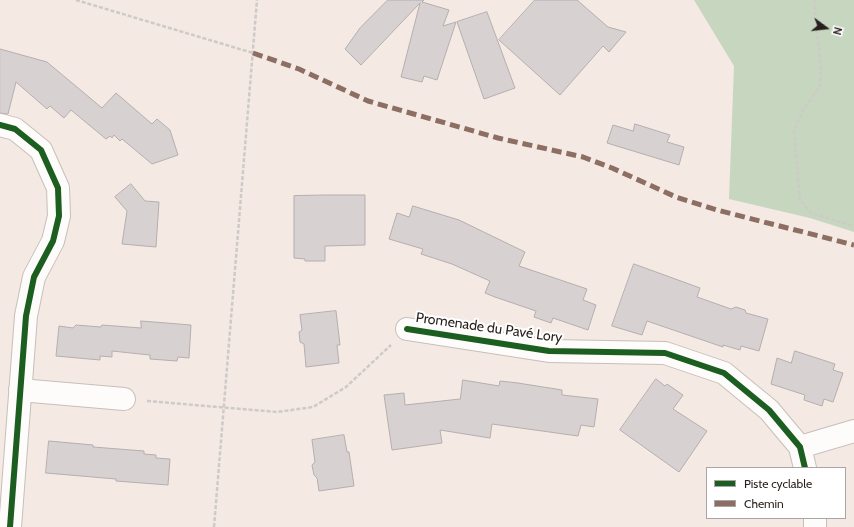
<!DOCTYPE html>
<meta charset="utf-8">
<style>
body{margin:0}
#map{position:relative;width:854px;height:527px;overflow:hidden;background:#f4e9e3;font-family:Cabin,sans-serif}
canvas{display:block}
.legend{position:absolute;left:706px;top:467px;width:140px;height:52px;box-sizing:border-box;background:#fff;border:1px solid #a9a5a4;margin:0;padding:5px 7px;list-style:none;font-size:12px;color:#271f1b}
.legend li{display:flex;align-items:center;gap:8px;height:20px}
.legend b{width:20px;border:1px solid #a9a5a4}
.north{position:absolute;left:806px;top:8px;width:40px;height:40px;-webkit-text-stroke:3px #fff;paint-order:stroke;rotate:105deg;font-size:11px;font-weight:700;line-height:16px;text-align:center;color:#271f1b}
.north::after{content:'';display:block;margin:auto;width:14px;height:18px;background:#271f1b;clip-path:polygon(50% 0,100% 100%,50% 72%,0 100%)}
</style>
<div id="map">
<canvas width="854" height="527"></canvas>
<ul class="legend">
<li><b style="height:5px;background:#1b5e20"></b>Piste cyclable</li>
<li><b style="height:5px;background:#8d6e63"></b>Chemin</li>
</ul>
<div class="north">N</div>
</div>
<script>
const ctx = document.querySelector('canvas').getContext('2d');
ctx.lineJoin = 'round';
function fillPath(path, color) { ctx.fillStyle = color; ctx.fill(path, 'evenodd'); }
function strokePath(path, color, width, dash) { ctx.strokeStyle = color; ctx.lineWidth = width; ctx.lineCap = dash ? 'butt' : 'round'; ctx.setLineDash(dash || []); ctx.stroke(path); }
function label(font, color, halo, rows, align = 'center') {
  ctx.font = font + ' Cabin,sans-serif'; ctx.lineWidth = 4; ctx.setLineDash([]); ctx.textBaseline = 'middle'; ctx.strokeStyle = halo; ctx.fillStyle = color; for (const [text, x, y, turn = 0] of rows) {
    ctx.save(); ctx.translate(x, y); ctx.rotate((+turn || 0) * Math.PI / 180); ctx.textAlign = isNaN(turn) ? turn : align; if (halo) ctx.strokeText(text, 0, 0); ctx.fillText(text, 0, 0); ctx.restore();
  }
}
fillPath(new Path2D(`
 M694 0H854V232L810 218 729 199 734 66Z`), '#c7d6bf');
const building = new Path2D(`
 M388 0H424L422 2 449 10 443 26 456 22 437 80 424 76 422 82 401 77 420 3 361 65 345 49 360 28Z
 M535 0H577L608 27 626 32 609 52 603 46 560 95 499 40Z
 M487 12 515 88 484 99 457 22Z
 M0 49 47 62 102 108 116 93 152 124 157 119 170 130 178 155 152 164 122 139 120 141 114 135 112 138 110 136 106 139 71 110 64 118 50 106 47 109 16 82 8 114 0 113Z
 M635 124 670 135 667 142 684 147 679 165 607 143 613 125 633 131Z
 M131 184 145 201 159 202 156 247 122 244 127 211 115 197Z
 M325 195H365V245L325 246V261H305V259L294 258V196Z
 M413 206 459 220 525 252 519 266 587 289 583 300 596 305 588 330 553 318 551 323 534 317 536 311 495 297 485 293 490 281 452 264 421 254 423 249 389 239 397 213 409 217Z
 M634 264 700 288 697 297 731 309 736 307 745 310 746 313 768 319 759 351 741 346 740 350 723 345V347L647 321 642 335 612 326Z
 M336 311 340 345H337L339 363 306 367 304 344 300 342 299 332 302 330 300 315Z
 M141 321 191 325 189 358 178 357 177 361 150 359V355L112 351V357L100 356V360L56 356 59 326 73 328 76 325 101 327 102 325 141 328Z
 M795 351 835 364 833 370 843 373 833 402 824 399 822 406 804 400 805 395 771 384 777 358 791 363Z
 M656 379 665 386 667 384 683 395 673 409 707 431 679 472 620 430Z
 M463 380 499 386 500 381 518 383 562 390V395L598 399 594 427 581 425 578 436 492 424 490 438 440 430 442 443 392 450 384 395 404 393 405 405 460 399Z
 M344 435 347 452H349L354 486 319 491 317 478 314 475 312 465 315 462 312 440Z
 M49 441 93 445V447L144 451V454L156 455V458L170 459 168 485 116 481V479L46 473Z`);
fillPath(building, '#d7d1d2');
strokePath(building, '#b5aeaf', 1);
const minor = new Path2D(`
 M0 125 15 129 41 150 58 188 59 216 53 241 34 277 26 316 10 527
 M407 329 549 351 665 353 724 373 769 410 800 447 805 468
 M20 390 124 399
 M800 447 854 431
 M815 527V518`);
strokePath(minor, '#c7bfba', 24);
strokePath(new Path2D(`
 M76 0 253 53
 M814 0 821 68 820 86 803 110 794 131 800 200 811 213 854 226
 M147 401 277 412 313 407 346 387 391 345
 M214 527 257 0`), '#cecac7', 2.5, [4, 2]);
strokePath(minor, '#fdfcfb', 22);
strokePath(new Path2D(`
 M253 53 299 69 368 101 498 138 583 157 612 168 676 197 717 210 854 245`), '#8d6e63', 5, [10, 5]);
strokePath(new Path2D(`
 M0 125 15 129 41 150 58 188 59 216 53 241 34 277 26 316 10 527
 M407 329 549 351 665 353 724 373 769 410 800 447 805 468`), '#1b5e20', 6);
label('14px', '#271f1b', '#fff', [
 ["Promenade du Pavé Lory",489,328,8]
]);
</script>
